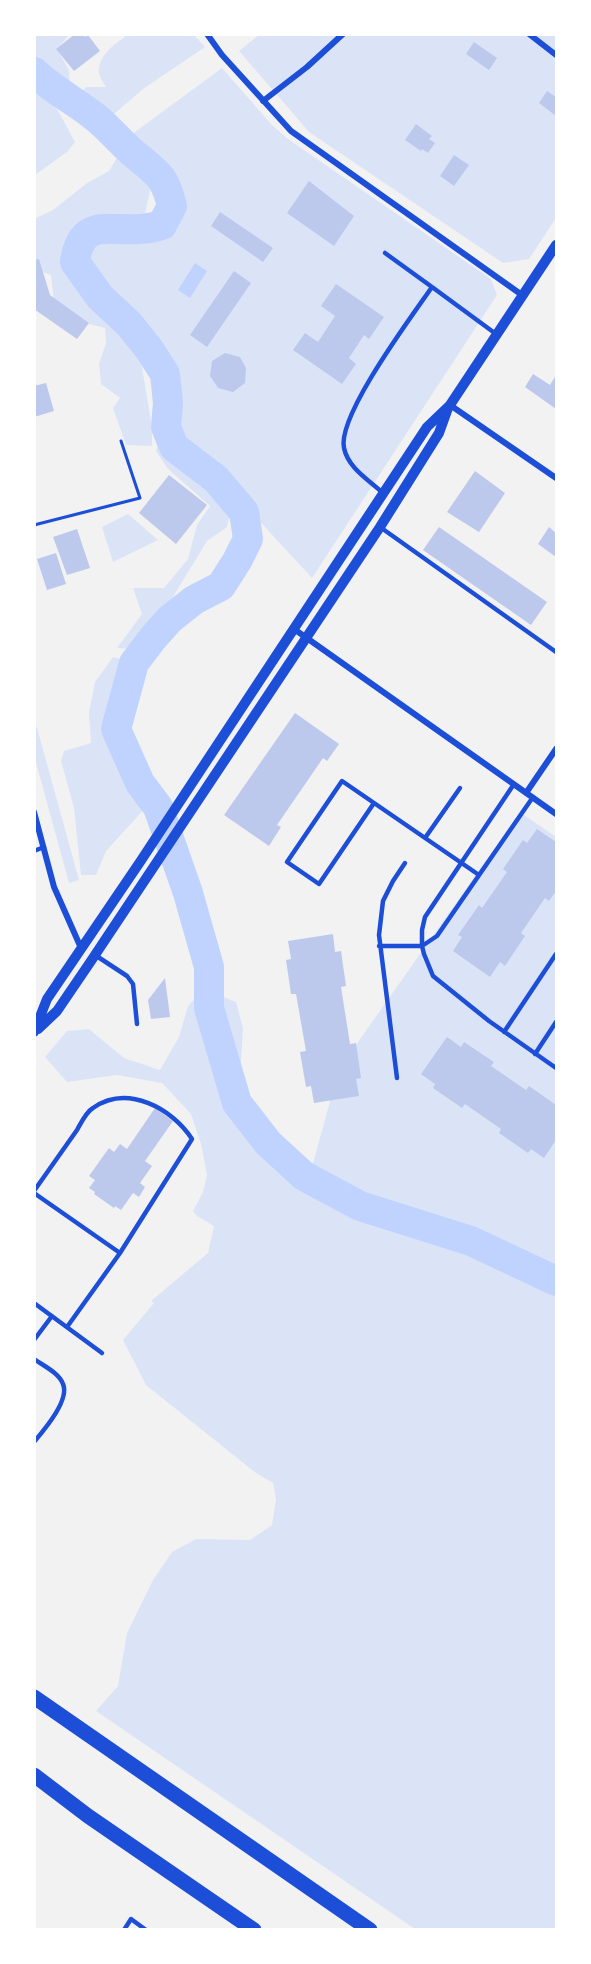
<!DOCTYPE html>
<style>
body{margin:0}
#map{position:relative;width:591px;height:1964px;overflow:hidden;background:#f2f2f2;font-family:Arial,sans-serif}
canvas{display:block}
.frame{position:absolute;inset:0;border:36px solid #fff;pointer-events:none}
</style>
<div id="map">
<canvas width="591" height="1964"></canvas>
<div class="frame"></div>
</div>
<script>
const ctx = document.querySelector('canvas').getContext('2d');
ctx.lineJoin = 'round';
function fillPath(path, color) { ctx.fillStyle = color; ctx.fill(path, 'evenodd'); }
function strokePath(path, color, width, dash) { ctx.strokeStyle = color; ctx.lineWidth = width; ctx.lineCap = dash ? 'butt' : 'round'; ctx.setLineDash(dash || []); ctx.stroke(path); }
fillPath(new Path2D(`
 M38 35H69L57 49 69 70 70 90C61 88 56 83 53 74 33 67 35 55 35 37Z
 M125 35H194L205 47 143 89 114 114 77 98 86 87H106C103 83 100 78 99 73 97 58 113 44 124 38Z
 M259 35H556V218L529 259 503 263 309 132 239 51Z
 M222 68 272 125 288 139 491 279 497 295 312 578 216 474 178 446 173 418 171 369 132 317 102 292 79 260 83 247 91 236 100 234H138L164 230C168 223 176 212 176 204 177 176 144 155 124 140Z
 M35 84C53 97 64 122 75 142L67 152 35 175Z
 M121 151 138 164 152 182 145 214 135 223 114 220 93 222 69 250 77 273 91 295 116 312 126 322 134 351 141 361 152 427V446L126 445 113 408 120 398 101 384 99 364 106 343 105 328 81 322 54 301 51 275 35 269 34 219 53 210 87 183 109 171Z
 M159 442 196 470 231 510 227 527 207 541 173 597 135 649 117 648 142 614 133 588H164L188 559 197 525 210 506 167 468 156 451Z
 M128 514 158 540 113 562 102 527Z
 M113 657 123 660 126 669 115 712 114 741 148 805 106 851 96 875H81L74 808 61 761 64 751 91 743 89 713 95 682Z
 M34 717 79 880 69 883 35 759Z
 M520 812 556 837V1929H415L96 1711 118 1686 127 1633 153 1580 172 1552 196 1539 250 1540 272 1525 276 1499 273 1483 256 1473 146 1385 123 1340 154 1303 151 1301 208 1253 214 1226 197 1216 193 1211 203 1192 207 1175 201 1144 191 1114 162 1083 117 1075 67 1082 45 1057 67 1031 89 1029 124 1058 160 1070 179 1037 188 1006 204 989 236 1002 243 1028 239 1096 251 1125 284 1156 313 1163 339 1069Z`), '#dbe4f7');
fillPath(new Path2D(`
 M195 263 207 271 190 298 178 290Z`), '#bfd3fe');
strokePath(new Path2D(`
 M34 72C53 90 75 101 95 117 108 127 119 141 132 152 156 173 164 173 172 206L162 225C154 227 147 229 139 229 107 231 81 218 75 262L100 297 129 324 149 349 165 374 168 403 166 427 174 447 216 479 244 512 248 539 237 561 221 586 194 600 170 619 153 638 134 663 116 729 140 783 158 807 188 893 209 967V1008L237 1103 268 1143 304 1176 360 1206 471 1241 556 1281`), '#bfd3fe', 30);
fillPath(new Path2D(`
 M75 34H83L85 37 88 35 100 51 74 71 56 49Z
 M474 42 497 58 489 70 466 54Z
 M547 91 556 97V116L539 103Z
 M416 124 432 136 429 139 435 143 428 153 422 149 421 151 405 140Z
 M454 155 469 165 454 186 440 176Z
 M309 181 354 216 334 246 287 213Z
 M220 212 273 248 263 262 211 226Z
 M39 259 50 295 89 323 77 339 34 309V260Z
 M234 271 251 283 207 347 190 335Z
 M336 284 384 317 369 339 364 335 349 358 356 364 342 384 293 350 305 333 318 342 335 316 321 306Z
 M225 353 240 357 246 368 245 383 233 392 218 388 210 376 212 361Z
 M533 374 550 385 556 375V409L525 387Z
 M46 383 54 411 34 417V386Z
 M475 471 505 493 479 532 447 512Z
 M169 475 207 505 176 544 139 513Z
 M439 527 547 602 531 625 423 550Z
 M549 527 556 533V557L538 544Z
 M77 529 90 568 67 575 53 537Z
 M56 553 66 584 47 590 37 559Z
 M295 713 339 744 327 761 323 758 277 825 281 827 269 846 224 815Z
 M537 829 556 842V891L549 901 545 898 521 933 525 936 505 966 500 962 490 977 453 951 462 937 458 935 479 905 482 908 507 872 503 869 523 840 527 843Z
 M333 934 335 952 341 951 346 986 341 987 350 1044 356 1043 361 1078 356 1079 359 1096 314 1103 311 1086 306 1087 300 1052 306 1051 296 994H291L286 960 291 959 288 941Z
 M165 978 170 1017 151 1019 148 1000Z
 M447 1037 461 1047 464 1042 494 1062 491 1066 526 1090 529 1086 556 1105V1140L544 1158 531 1149 528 1153 499 1133 501 1129 465 1104 462 1108 433 1088 435 1084 421 1074Z
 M155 1108 173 1121 145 1161 152 1166 140 1183 145 1187 139 1197 133 1193 121 1210 115 1206 114 1208 94 1194 95 1192 89 1188 95 1180 89 1176 109 1148 114 1152 120 1144 127 1149Z`), '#bdc9ec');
strokePath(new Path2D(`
 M34 525 140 498 121 441`), '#1d4ed8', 3);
strokePath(new Path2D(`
 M385 253 432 287
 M383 493C369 480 348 468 344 448 337 416 412 316 432 287L496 334
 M380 527 556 652
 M514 784 425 917 422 930V946L424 954 433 976 489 1021 556 1068
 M374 803 319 884 287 862 342 781 479 875
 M425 838 460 788
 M34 851 44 847
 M379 946H422L437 936 533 797
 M95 955 127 976 133 984 137 1024
 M504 1032 556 954
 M535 1054 556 1022
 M397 1078 379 935 383 901 393 881 405 863
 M34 1191C49 1170 63 1150 77 1130 81 1123 86 1112 93 1108 127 1084 172 1108 192 1139L120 1253
 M34 1193 120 1253 67 1327
 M34 1303 102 1353
 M34 1340 52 1316
 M34 1359C44 1366 59 1373 63 1384 70 1400 44 1430 34 1442
 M124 1930 131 1919 146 1930`), '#1d4ed8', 4.5);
strokePath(new Path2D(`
 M207 34 222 55 291 131 522 295
 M529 34 556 55
 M263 101 307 67 343 34
 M450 405 556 478
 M294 629 556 814
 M526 793 556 749
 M34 812 54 887 81 948`), '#1d4ed8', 6);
strokePath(new Path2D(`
 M38 1029 57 1011 91 961 380 527 439 433 448 408
 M34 1032 47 999 140 862 427 427 450 405 556 245`), '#1d4ed8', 10);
strokePath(new Path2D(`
 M34 1697 370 1930
 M34 1775 88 1816 254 1930`), '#1d4ed8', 15);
</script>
